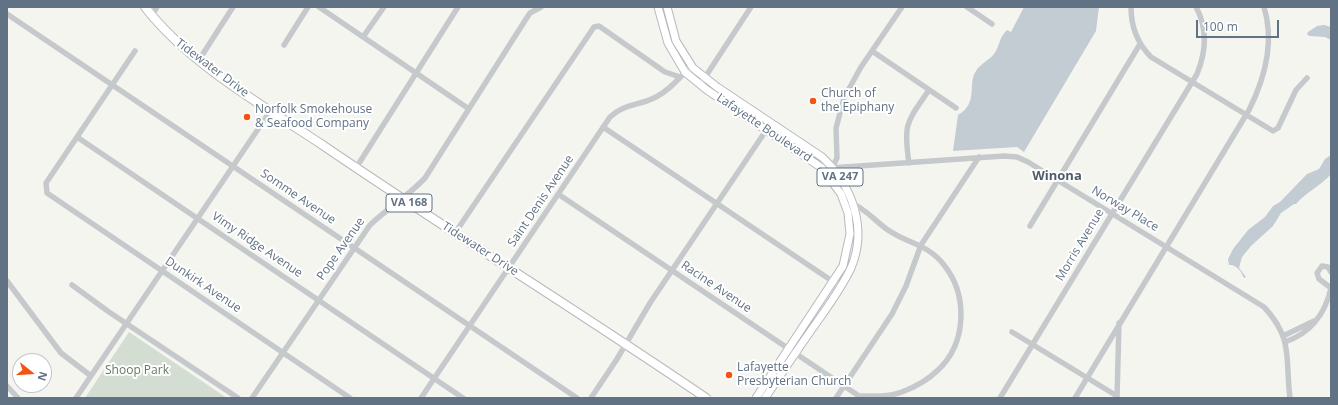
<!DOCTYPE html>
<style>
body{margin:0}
#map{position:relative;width:1338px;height:405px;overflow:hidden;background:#f5f5f0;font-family:"Open Sans",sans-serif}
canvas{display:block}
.frame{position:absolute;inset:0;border:8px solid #617284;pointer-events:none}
.north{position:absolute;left:12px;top:353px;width:40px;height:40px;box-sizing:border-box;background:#fff;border:1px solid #c0c7ce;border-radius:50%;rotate:107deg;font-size:11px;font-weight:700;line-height:16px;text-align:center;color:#617284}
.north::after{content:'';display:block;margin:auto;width:14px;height:18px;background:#f35411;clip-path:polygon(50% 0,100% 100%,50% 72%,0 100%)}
.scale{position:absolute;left:1196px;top:20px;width:83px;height:18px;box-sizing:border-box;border:2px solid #617284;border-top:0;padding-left:5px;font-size:12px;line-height:14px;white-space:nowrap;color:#617284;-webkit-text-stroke:3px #fff;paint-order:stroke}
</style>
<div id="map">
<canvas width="1338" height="405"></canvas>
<div class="frame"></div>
<div class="north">N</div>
<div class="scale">100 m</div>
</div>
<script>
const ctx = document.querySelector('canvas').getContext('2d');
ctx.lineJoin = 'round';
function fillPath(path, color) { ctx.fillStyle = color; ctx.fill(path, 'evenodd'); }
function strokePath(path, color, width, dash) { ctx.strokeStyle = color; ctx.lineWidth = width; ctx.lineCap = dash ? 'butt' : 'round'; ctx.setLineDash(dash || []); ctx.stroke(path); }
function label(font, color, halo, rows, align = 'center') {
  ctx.font = font + ' "Open Sans",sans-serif'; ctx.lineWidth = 4; ctx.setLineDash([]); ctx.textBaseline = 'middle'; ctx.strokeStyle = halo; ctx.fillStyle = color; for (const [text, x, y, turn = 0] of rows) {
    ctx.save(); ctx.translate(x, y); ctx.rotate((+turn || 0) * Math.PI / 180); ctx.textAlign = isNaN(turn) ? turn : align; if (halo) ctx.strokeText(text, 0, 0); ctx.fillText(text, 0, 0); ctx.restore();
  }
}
fillPath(new Path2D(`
 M129 332 227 398H85Z`), '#d4ddd1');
fillPath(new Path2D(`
 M1024 7H1099L1096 31 1024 152 1017 147 953 151 958 115C979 103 967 84 976 71 980 64 989 60 994 54 1000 46 998 39 1007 30L1011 32Z
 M1324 25 1331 27V40L1325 37 1309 36 1307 34 1308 32 1317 26Z
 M1331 155V174C1321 186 1306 192 1296 204H1294L1281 213 1273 226 1251 246 1242 257 1239 268 1246 277 1244 278C1241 271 1236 264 1229 265L1228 259 1233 249 1248 230 1265 217 1273 206 1280 202 1307 174 1319 169 1325 159Z`), '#c3ccd2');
const major = new Path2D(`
 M658 7 668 43 685 72 707 90 822 168 841 194 848 213 850 234 843 266 756 398
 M667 7 676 41 693 68 717 87 822 157C852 185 868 228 851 268 842 287 829 305 817 322 799 347 782 373 765 398`);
const highway = new Path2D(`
 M145 7C189 64 264 106 324 146 450 232 580 312 706 398`);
strokePath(major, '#b6babe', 9);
strokePath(highway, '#b8babd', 10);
strokePath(new Path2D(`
 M319 7 469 109
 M967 7 992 24
 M1131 7C1131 26 1138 44 1151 57L1273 131 1278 128 1296 90 1307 78
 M7 14 577 398
 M152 15 157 7
 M363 37 384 7
 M284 45 308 7
 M135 51 46 183 47 193 350 398
 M872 51 956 108
 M199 60 233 7
 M700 85 751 7
 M603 127 841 287
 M77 137 463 398
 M909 163C903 123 907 122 929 90
 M356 168 458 7
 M830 168 1004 156 1017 157 1028 162 1264 307C1294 339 1285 360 1290 398
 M832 168 837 158 836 128 844 98 861 67 902 7
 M558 194 862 398
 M851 203C865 208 876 222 888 230 908 244 928 244 944 265 968 295 967 343 938 370 928 380 915 387 902 392 889 397 874 396 860 396
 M1030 226 1140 44
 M455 233 594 27 599 26 665 72 680 77
 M7 281 61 353 91 376
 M72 285 109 312 238 398
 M1331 286V288L1319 279 1317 273 1322 266 1328 267 1331 272
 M1012 332 1117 396
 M1283 336 1314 321
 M1285 342C1311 333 1325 315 1331 288
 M7 386 18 398
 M76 398 271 110
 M252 398 370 225C388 208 408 196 425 178L526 19 530 13 541 7
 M421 398 610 117C625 103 639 106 656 97 670 90 680 77 691 66
 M591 398 617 359 650 303 771 123
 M836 398 892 314 906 286 921 245 979 157
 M1000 398 1197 74C1206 52 1208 29 1196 7
 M1075 398 1249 110C1265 78 1275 43 1264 7
 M1117 398 1119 323`), '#c6c9cc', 5.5);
strokePath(major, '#fff', 7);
strokePath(highway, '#fff', 8);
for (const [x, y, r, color] of [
 [813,101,4,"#f35411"],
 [247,117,4,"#f35411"],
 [729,375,4,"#f35411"]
]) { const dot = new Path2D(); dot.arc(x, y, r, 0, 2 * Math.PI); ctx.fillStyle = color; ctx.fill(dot); strokePath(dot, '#fff', 1.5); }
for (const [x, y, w] of [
 [840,177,46],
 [409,203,46]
]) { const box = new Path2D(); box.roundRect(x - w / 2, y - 9, w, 18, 3); ctx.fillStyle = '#fff'; ctx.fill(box); strokePath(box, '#617284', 1); }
label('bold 11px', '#617284', null, [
 ["VA 247",840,177],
 ["VA 168",409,203]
]);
label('12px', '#617284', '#fff', [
 ["Tidewater Drive",212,68,37],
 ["Lafayette Boulevard",764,128,34],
 ["Somme Avenue",298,197,34],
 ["Saint Denis Avenue",541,201,-56],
 ["Norway Place",1125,209,31],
 ["Vimy Ridge Avenue",257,245,34],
 ["Morris Avenue",1080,245,-59],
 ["Pope Avenue",341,249,-55],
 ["Tidewater Drive",480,249,33],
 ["Dunkirk Avenue",203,285,34],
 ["Racine Avenue",716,287,34]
]);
label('12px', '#617284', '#fff', [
 ["Church of",821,94],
 ["the Epiphany",821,108],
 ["Norfolk Smokehouse",255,110],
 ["& Seafood Company",255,124],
 ["Lafayette",737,368],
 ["Presbyterian Church",737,382]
], 'left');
label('12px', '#647b60', '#fff', [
 ["Shoop Park",137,371]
]);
label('bold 13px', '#4f5c69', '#fff', [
 ["Winona",1057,176]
]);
</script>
